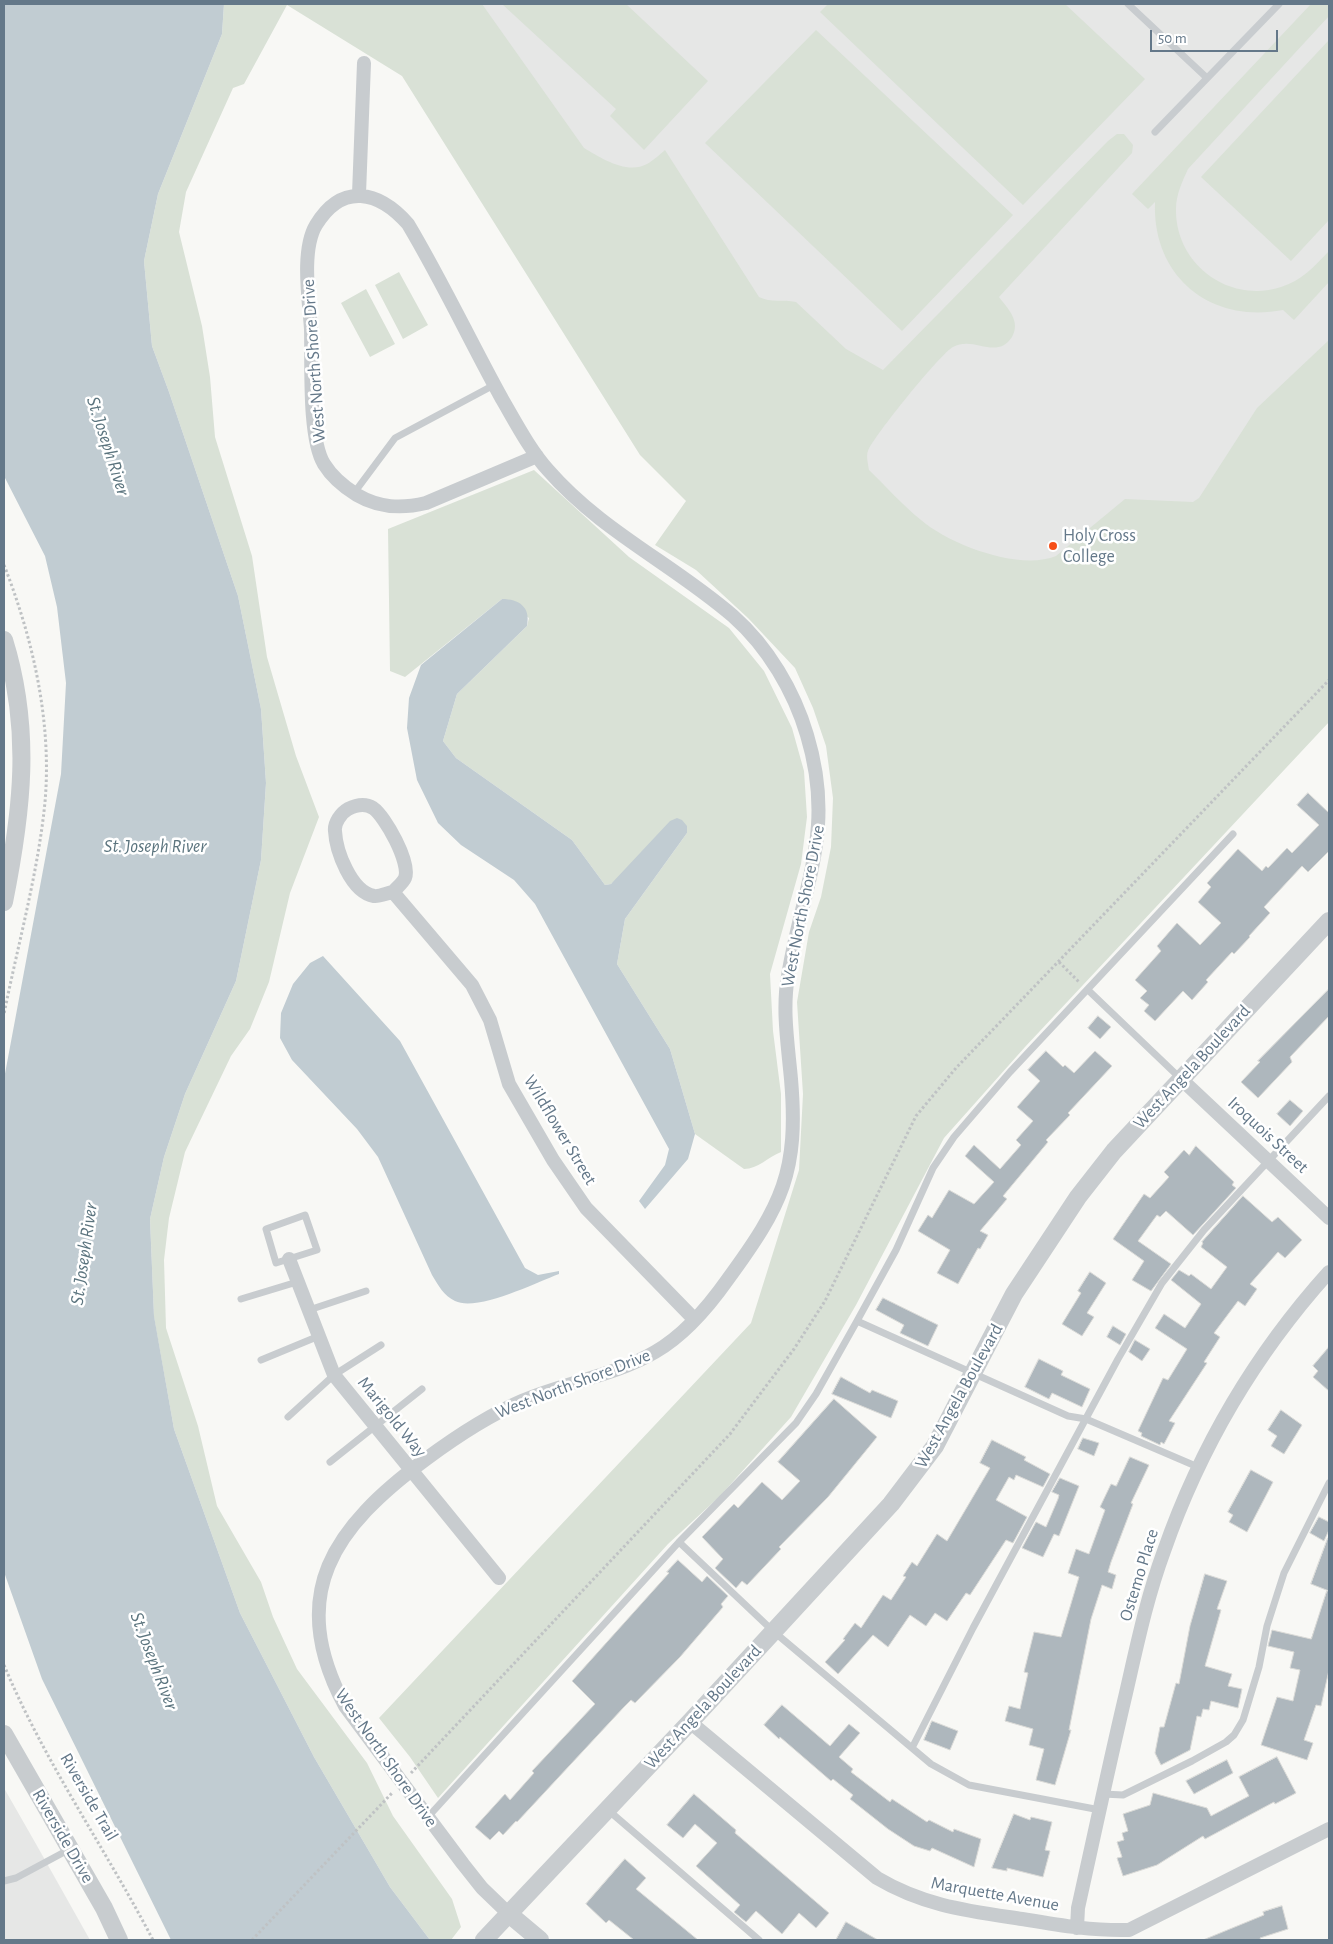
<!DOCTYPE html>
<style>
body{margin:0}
#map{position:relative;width:1333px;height:1944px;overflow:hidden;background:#f8f8f5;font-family:"Alegreya Sans",sans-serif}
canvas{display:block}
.frame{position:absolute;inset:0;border:5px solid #647889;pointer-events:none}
.scale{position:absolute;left:1150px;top:30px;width:128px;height:22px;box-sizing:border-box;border:2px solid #647889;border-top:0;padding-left:6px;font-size:15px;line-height:18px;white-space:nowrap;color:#647889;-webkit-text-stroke:4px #fff;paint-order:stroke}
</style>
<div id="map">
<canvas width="1333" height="1944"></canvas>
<div class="frame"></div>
<div class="scale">50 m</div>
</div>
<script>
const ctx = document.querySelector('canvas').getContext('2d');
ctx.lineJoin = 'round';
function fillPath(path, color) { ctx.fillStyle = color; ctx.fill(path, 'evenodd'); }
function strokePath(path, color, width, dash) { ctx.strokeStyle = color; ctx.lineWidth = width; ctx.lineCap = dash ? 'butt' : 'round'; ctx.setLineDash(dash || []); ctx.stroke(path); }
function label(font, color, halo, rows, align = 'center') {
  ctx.font = font + ' "Alegreya Sans",sans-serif'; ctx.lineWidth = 5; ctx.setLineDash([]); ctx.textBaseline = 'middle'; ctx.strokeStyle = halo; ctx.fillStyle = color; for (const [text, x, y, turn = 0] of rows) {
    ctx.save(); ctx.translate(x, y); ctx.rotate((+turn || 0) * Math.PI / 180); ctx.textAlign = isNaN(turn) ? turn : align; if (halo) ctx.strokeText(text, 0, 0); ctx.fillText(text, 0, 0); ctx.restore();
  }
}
fillPath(new Path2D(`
 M433 4H1329V627L915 828Z
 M4 1788 36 1844 90 1940H4Z`), '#e6e7e6');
fillPath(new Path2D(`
 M224 4H482L584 148C601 158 627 175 647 164 653 161 660 154 665 150L759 297C771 303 783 299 796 302L846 349 883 370 1108 141 1117 134H1124L1133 145 1132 153 999 297C1008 309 1021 321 1012 337 996 361 974 335 953 347 941 353 873 437 868 451 866 455 868 464 869 470 886 486 902 505 921 520 950 545 1020 571 1056 556L1125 499 1193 502 1199 498 1257 408 1329 340V722L1025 1047 944 1138 856 1305 791 1417 720 1496 668 1544 438 1798 410 1757 379 1718 751 1323 799 1170 803 1094 797 1002 809 932 821 897 831 847 833 798 826 746 813 708 795 668 748 618 696 570 655 545 686 501 640 455 402 76 287 5 244 84 233 88 186 192 179 232 202 326 210 377 215 437 252 556 267 657 296 756 319 817 290 893 269 982 250 1029 231 1056 185 1152 169 1218 164 1260 166 1328 198 1426 217 1506 261 1582 273 1617 297 1669 367 1763 393 1816 452 1899 461 1927 451 1940H430L390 1887 314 1757 240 1613 174 1429 154 1317 150 1219 164 1157 185 1094 236 981 261 860 266 783 261 709 238 596 169 392 152 346 144 261 158 194 222 34Z
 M502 4H626L708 81 644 150 610 116 616 109Z
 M828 4H1065L1145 79 1023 205 820 12Z
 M1311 4H1329V16L1188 169C1182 182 1176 195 1176 209 1175 264 1229 304 1281 287 1301 281 1315 266 1329 251V282L1294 320 1283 310C1211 324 1152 277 1155 202L1148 209 1132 194Z
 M816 30 1013 215 902 331 705 143Z
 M1329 40V220L1291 261 1201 177Z
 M399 272 428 325 403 339 375 285Z
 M366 289 395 344 370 357 341 303Z
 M534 470 629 557 729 628 764 671 792 728 804 771 807 817 801 864 770 974 773 1031 781 1094V1152C768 1157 758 1169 744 1169L695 1134 670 1049 617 964 625 919 687 833V826L611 884 605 885 572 840 456 758 443 741 457 694 527 626 529 618 502 599 405 677 390 671 388 529Z`), '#d9e1d6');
fillPath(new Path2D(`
 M4 4H224L222 34 158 194 144 261 152 346 169 392 238 596 261 709 266 783 261 860 236 981 185 1094 164 1157 150 1219 154 1316 174 1429 240 1613 314 1757 390 1887 430 1940H171L42 1679 4 1572V1079L61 774 66 683 57 607 45 556 4 476Z
 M502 599C519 599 531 607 527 626L457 694 443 741 456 758 572 840 605 885 611 884 670 821 677 818 682 820 687 826V833L625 919 617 964 670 1049 695 1134 688 1159 645 1209 639 1201 665 1165 669 1149 535 904 514 880 461 845 438 823 417 780 407 728 409 698 421 665Z
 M323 956 400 1041 525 1268 538 1275 559 1271V1274C535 1283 477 1312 455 1301 444 1296 438 1285 432 1275L378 1157 357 1129 292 1060 280 1038 281 1013 293 984 310 963Z`), '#c1ccd2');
const building = new Path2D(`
 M1308 793 1329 813V851L1308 872 1302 866 1264 907 1270 913 1249 936 1250 937 1234 954 1232 952 1206 980 1208 982 1192 1000 1183 991 1155 1021 1144 1011 1149 1005 1140 998 1147 991 1135 980 1161 951 1157 946 1177 923 1200 945 1221 923 1198 902 1211 887 1207 883 1238 849 1262 871 1266 866 1268 868 1287 848 1292 853 1319 825 1297 805Z
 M1329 989V1016L1290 1057 1292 1062 1258 1098 1241 1082 1260 1062 1258 1061Z
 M1098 1016 1111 1027 1100 1039 1088 1028Z
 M1046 1051 1063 1067 1065 1065 1074 1073 1095 1051 1112 1066 1068 1113 1070 1115 1046 1140 1048 1142 1003 1196 1007 1199 980 1231 988 1235 980 1249 978 1248 958 1284 937 1273 950 1250 918 1231 928 1215 932 1218 949 1190 974 1204 994 1182 965 1156 974 1145 1000 1169 1021 1145 1016 1140 1033 1121 1017 1107 1040 1081 1028 1070Z
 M1290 1100 1303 1111 1290 1126 1277 1114Z
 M1196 1146 1234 1182 1232 1185 1236 1188 1193 1235 1166 1211 1160 1217 1157 1215 1138 1241 1171 1264 1151 1291 1132 1280 1144 1261 1113 1239 1144 1194 1150 1198 1169 1177 1164 1172 1184 1150 1189 1155Z
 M1243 1196 1272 1222 1278 1217 1302 1240 1285 1258 1278 1252 1250 1284 1257 1289 1245 1306 1238 1301 1214 1333 1220 1337 1204 1362 1207 1363 1169 1421 1175 1423 1164 1444 1161 1442 1160 1445 1141 1436 1142 1433 1138 1431 1163 1378 1168 1380 1187 1349 1155 1328 1164 1314 1185 1328 1201 1304 1171 1280 1179 1270 1189 1276 1191 1274 1211 1289 1227 1267 1201 1247 1203 1243 1202 1242Z
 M1090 1272 1106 1283 1087 1313 1094 1317 1082 1336 1062 1324 1081 1293 1078 1291Z
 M883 1298 938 1325 928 1346 900 1333 904 1325 876 1310Z
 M1113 1326 1126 1334 1120 1345 1107 1337Z
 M1135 1340 1150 1349 1142 1361 1129 1352Z
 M1329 1347V1391L1313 1377 1318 1371 1313 1366Z
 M1039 1359 1063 1371 1061 1375 1090 1389 1082 1407 1052 1393 1049 1399 1025 1387Z
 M841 1377 870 1393 872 1390 898 1401 891 1418 832 1394Z
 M834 1399 877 1437 828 1497 779 1547 781 1549 747 1585 742 1581 736 1588 715 1568 723 1559 702 1537 734 1504 738 1508 762 1482 782 1500 800 1481 778 1462Z
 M1281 1410 1302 1425 1284 1454 1271 1446 1277 1436 1268 1430Z
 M1083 1438 1099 1443 1094 1456 1078 1449Z
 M992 1440 1026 1457 1024 1460 1050 1474 1043 1487 1016 1475 1014 1480 1009 1477 996 1500 1027 1517 1013 1543 1006 1540 970 1595 966 1593 947 1621 935 1613 926 1626 910 1615 888 1647 873 1635 838 1674 825 1662 845 1640 843 1639 855 1623 861 1628 883 1595 891 1600 906 1577 903 1576 912 1562 917 1566 937 1534 947 1541 990 1468 980 1463Z
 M1130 1457 1149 1465 1131 1503 1133 1504 1111 1562 1108 1572 1116 1575 1112 1589 1102 1585 1091 1619 1069 1730H1071L1055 1785 1036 1780 1044 1749 1029 1745 1033 1729 1005 1721 1009 1706 1020 1709 1028 1673 1024 1672 1034 1632 1061 1637 1079 1577 1068 1573 1076 1549 1089 1554 1105 1510 1100 1507 1111 1484 1116 1486Z
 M1251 1470 1273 1482 1247 1532 1229 1522 1233 1515 1228 1512Z
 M1060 1478 1079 1486 1059 1536 1054 1534 1043 1557 1022 1548 1036 1522 1046 1527 1058 1499 1059 1495 1052 1492Z
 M1319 1517 1329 1522V1530L1324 1541 1310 1533Z
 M1328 1538H1329V1591L1311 1584Z
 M678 1560 702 1582 707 1576 728 1596 721 1604 723 1607 680 1657 635 1703 631 1700 624 1707 517 1822 516 1821 503 1835 499 1831 490 1840 475 1827 505 1794 510 1800 534 1773 532 1771 595 1704 572 1681 669 1573 667 1572Z
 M1205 1574 1227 1581 1217 1609 1221 1610 1205 1666 1232 1674 1228 1686 1242 1689 1238 1708 1211 1701 1209 1710 1203 1709 1201 1717 1197 1716 1190 1750 1161 1765 1155 1753 1160 1727H1164L1176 1683 1179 1684 1190 1626Z
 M1327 1591H1329V1670L1321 1706 1316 1705 1304 1740 1313 1743 1307 1760 1261 1745 1277 1697 1293 1701 1300 1670 1290 1668 1294 1652 1268 1646 1272 1630 1311 1639Z
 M782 1705 830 1746 849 1724 860 1733 839 1757 853 1769 851 1772 890 1802 892 1799 927 1822 929 1820 953 1832 954 1829 981 1839 974 1867 932 1848 930 1851 914 1846 888 1829 850 1799 853 1795 833 1779 831 1781 780 1737 779 1739 764 1725Z
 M932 1721 958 1731 950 1750 924 1740Z
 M1277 1757 1296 1793 1275 1804 1274 1802 1205 1839 1203 1836 1157 1865 1123 1876 1117 1858 1122 1857 1117 1842 1124 1840 1122 1833 1128 1831 1123 1814 1150 1805 1153 1793 1207 1808 1211 1816 1249 1796 1239 1777Z
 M1227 1760 1233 1773 1194 1794 1186 1781Z
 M694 1794 736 1830 735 1833 829 1913 816 1928 799 1913 782 1934 756 1911 746 1922 734 1912 740 1905 696 1866 717 1843 695 1824 683 1838 667 1825Z
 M1014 1814 1030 1820 1031 1817 1052 1822 1045 1850 1050 1851 1043 1877 1007 1868V1871L992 1868Z
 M625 1859 646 1878 636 1889 698 1940H634L609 1920 606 1923 586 1904Z
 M1282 1906 1288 1929 1260 1938 1261 1940H1203L1264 1915 1263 1912Z
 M846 1922 878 1940H836Z`);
fillPath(building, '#aeb7bd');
strokePath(building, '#dadad7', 1);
strokePath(new Path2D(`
 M4 565C33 639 52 722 45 802 38 873 18 944 4 1014
 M1059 962 1080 983
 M4 1665C44 1761 105 1848 153 1940
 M411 1773 730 1434 794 1349 825 1301 916 1116 956 1068 1329 680
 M252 1940 393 1792`), '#bfc2c4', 3, [2.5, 2.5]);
strokePath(new Path2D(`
 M1128 4 1207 78
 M1155 132 1279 4
 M354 493 395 438 494 385
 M1088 990 1181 1079
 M305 1215 317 1250 276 1263 266 1229Z
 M241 1299 297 1282
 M309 1310 366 1291
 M857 1321 1068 1416 1086 1419 1198 1467
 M261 1360 319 1336
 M288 1417 334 1375 381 1345
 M330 1462 422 1389
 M679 1542 773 1631 931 1764 969 1785 1100 1810
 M912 1748 973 1628 1118 1359 1162 1283 1204 1230 1329 1096
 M1103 1794 1123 1795 1192 1761 1226 1742 1234 1735 1243 1720 1259 1667 1267 1626 1284 1573 1329 1483
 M608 1810 759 1940
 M427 1818 679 1542 796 1423 816 1394 857 1321 896 1250 933 1168 954 1137 1010 1072 1233 834
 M4 1881 16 1878 70 1849`), '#c8cccf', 7);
strokePath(new Path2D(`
 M359 194 364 63
 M393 892C387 893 379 897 374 896 351 892 336 851 335 831 334 823 341 813 348 809 356 805 365 803 373 808 385 816 411 863 405 878 403 883 396 888 393 892L472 985 490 1020 509 1084 553 1160 586 1208 694 1319
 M1181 1079 1329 1218
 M289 1259 334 1375 499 1578
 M690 1722 877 1878C924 1906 969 1911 1022 1919 1058 1925 1092 1931 1129 1930L1329 1829
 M509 1914 482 1888 463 1864 345 1706C285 1594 334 1527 426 1459 457 1436 487 1416 522 1401 566 1382 614 1376 655 1352 683 1336 709 1306 728 1279 782 1205 799 1172 791 1079 788 1045 782 1010 788 976 803 884 836 831 807 735 794 691 768 647 733 616 673 564 601 531 548 470 530 450 516 423 502 399 470 341 442 281 408 224 379 191 342 182 316 225 301 250 309 300 311 329 312 362 308 438 324 464 332 477 344 487 357 495 379 508 401 509 426 503L537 456
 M1077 1928 1078 1908C1094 1836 1109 1765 1126 1693 1137 1645 1147 1597 1164 1551 1200 1448 1256 1353 1329 1272`), '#c8cccf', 14);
strokePath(new Path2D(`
 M4 640C32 730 22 812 4 902
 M4 1734 104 1908 119 1940
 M509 1914 540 1940
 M484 1940 690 1722 891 1504 935 1446 1014 1294 1078 1197 1114 1151 1329 921`), '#c8cccf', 18);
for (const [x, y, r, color] of [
 [1053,546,5,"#f64f18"]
]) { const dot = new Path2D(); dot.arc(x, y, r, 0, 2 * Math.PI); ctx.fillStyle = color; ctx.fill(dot); strokePath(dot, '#fff', 2); }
label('18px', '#647889', '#fff', [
 ["West North Shore Drive",314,361,-94],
 ["West North Shore Drive",803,906,-79],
 ["West Angela Boulevard",1192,1067,-47],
 ["Wildflower Street",560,1130,59],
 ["Iroquois Street",1268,1135,43],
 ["West North Shore Drive",573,1384,-21],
 ["West Angela Boulevard",959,1396,-61],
 ["Marigold Way",392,1417,51],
 ["Ostemo Place",1139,1575,-73],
 ["West Angela Boulevard",703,1707,-47],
 ["West North Shore Drive",386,1758,55],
 ["Riverside Trail",89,1797,60],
 ["Riverside Drive",63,1836,60],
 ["Marquette Avenue",995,1894,10]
]);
label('18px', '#647889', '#fff', [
 ["Holy Cross",1063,536],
 ["College",1063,557]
], 'left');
label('italic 19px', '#5b747e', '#fff', [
 ["St. Joseph River",108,446,72],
 ["St. Joseph River",155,846],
 ["St. Joseph River",84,1254,-82],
 ["St. Joseph River",154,1661,69]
]);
</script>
